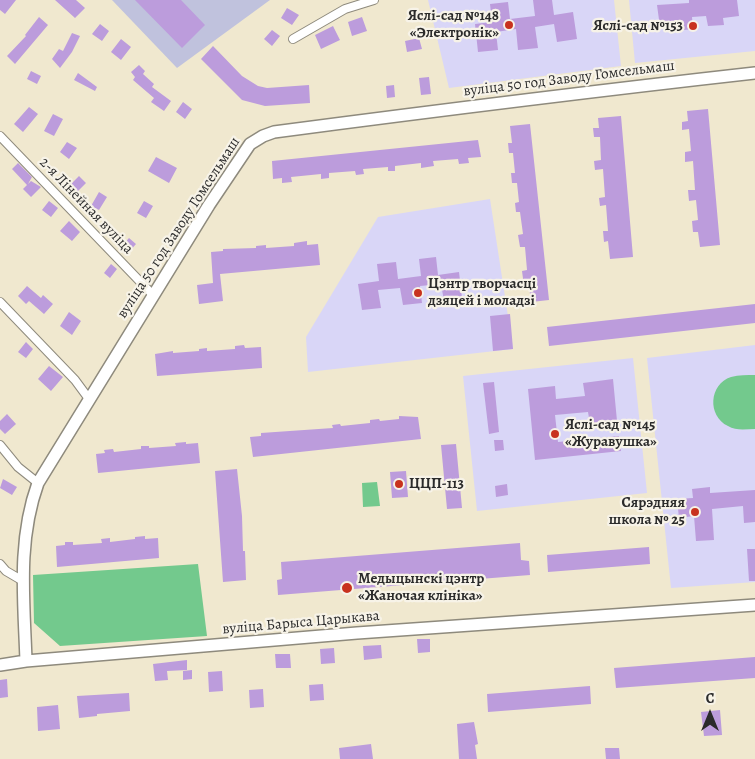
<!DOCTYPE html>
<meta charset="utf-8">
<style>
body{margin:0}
#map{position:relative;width:755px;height:759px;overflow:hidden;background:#f0e8cf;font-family:Alegreya,serif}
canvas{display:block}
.north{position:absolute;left:685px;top:689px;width:50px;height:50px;-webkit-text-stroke:4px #f7f3e8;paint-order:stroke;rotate:0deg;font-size:14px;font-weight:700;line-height:20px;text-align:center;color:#2b2b2b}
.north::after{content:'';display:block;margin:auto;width:18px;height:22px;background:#2b2b2b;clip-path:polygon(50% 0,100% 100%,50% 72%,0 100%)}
</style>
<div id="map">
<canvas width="755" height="759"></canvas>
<div class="north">С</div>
</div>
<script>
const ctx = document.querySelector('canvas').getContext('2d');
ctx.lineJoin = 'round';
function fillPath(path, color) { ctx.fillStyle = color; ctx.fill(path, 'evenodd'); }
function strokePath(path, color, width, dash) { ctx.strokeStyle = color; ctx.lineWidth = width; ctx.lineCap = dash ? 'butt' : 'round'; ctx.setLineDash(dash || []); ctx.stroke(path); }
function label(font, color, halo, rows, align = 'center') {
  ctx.font = font + ' Alegreya,serif'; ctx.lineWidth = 4.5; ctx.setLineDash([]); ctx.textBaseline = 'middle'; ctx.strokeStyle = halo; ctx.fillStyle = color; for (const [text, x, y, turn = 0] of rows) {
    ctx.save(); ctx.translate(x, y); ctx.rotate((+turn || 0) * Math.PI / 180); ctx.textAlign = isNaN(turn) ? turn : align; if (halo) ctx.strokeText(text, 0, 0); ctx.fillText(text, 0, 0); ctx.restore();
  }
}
fillPath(new Path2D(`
 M428 0H614L621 66 449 88Z
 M629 0H755V51L635 63Z
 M490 199 513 349 308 372 306 337 378 217Z
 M755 345V582L671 588 647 358Z
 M633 358 647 493 477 511 463 376Z`), '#d9d6f7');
fillPath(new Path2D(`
 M112 0H270L177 68Z`), '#c0c2dd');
fillPath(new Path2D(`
 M755 375V429C746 429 736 431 728 426 707 416 709 384 731 377 739 375 747 375 755 375Z
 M377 482 380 506 363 507 362 483Z
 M198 564 207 636 60 646 34 623 33 575Z`), '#73c98d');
fillPath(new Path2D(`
 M0 0H16L5 14 0 10Z
 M55 0H76L85 8 75 18Z
 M135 0H181L205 25 182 48Z
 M533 0H552L554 15 573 12 577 39 557 42 554 24 535 27 538 48 518 50 516 29 496 32 498 50 478 52 475 24 492 22 490 4 508 2 510 19 535 16Z
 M689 0H737L739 16 723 18 724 25 708 26 706 16 692 17 693 29 675 31 674 25 660 27 657 5 689 3Z
 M287 8 299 15 292 25 281 18Z
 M39 17 48 25 15 64 7 56 26 36 25 35Z
 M362 17 367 31 352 36 348 22Z
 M100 24 109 31 102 41 92 34Z
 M333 26 340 40 321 49 315 35Z
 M272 30 280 36 272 46 264 39Z
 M72 33 80 36 72 52 60 68 52 59 59 49 63 51Z
 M419 38 422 49 407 52 405 41Z
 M121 39 131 47 121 60 111 52Z
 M213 46 242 76 258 86 267 88 309 85 310 103 265 106 242 100 201 59Z
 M139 65 145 71 143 74 154 84 152 87 171 101 164 111 151 102 154 98 133 80 135 77 131 72Z
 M31 71 41 76 37 84 27 79Z
 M78 73 97 87 95 91 74 80Z
 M429 77 431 94 421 95 419 78Z
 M394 85 395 97 387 98 386 86Z
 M183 102 192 109 185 119 176 112Z
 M29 107 38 114 23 132 14 124Z
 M708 109 720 245 700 247 698 232H693L692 221 698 220 696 200 689 201 688 190H695L693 161 685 162V152L691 151 689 129 682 130V122L688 121 687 111Z
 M53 114 63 119 54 136 44 131Z
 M621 116 633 257 610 259 608 241 604 242 603 231H608L606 205 600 206 599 198 605 197 603 169 595 170 594 161 601 160 600 137H594L593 128H599L598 118Z
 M530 124 549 300 531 302 529 286H524L522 271 527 270 525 247H520L518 235 523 234 520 212H516L515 203 519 202 517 183H512L511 173H515L513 153H509L508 143H512L510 126Z
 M478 140 481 157 468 158 469 163 459 164 458 159 433 161 434 166 421 168V163L395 166V171H388V167L363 169 364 174 356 175 355 171 329 173V178L321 179V174L291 177 292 182 282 183V178L273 179 272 161Z
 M67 142 77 148 69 159 60 152Z
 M156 157 177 168 169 183 148 171Z
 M18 163 32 177 28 184 31 181 41 187 31 197 23 189 27 185 12 169Z
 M79 176 86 183 77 192 70 185Z
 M99 192 107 197 99 210 91 206Z
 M49 201 58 208 51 217 42 210Z
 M144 201 153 206 146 218 137 213Z
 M69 221 80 232 72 241 60 231Z
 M129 238 136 244 129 252 122 246Z
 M307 241V245L318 244 320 265 220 274 223 301 199 304 197 285 213 283 211 252 223 251V249L256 248V246L266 245V248L294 246V243Z
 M436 257 438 275 459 272 462 298 444 301 441 284 420 286 422 303 403 305 400 288 378 290 381 308 362 310 358 284 379 281 377 264 396 262 398 279 421 276 419 259Z
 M111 264 117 269 110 278 104 273Z
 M27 286 41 298 43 295 53 304 44 314 29 301 26 304 18 296Z
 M755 304V323L549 346 547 327Z
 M69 312 81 321 72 335 60 326Z
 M510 314 513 349 493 351 490 316Z
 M26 342 33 349 26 358 18 352Z
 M244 345 245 348 261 347 262 368 157 376 155 354 173 351V353L199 351V349L207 348V351L235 349V346Z
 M49 366 63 377 51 391 38 379Z
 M613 379 617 421 590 424 588 412 555 415 558 442 619 436 621 451 535 460 528 389 555 386 556 399 585 396 583 383Z
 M494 382 499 432 489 434 483 383Z
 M7 414 16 424 5 434 0 429V421Z
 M399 416 418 417 421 439 253 457 250 437 261 436V433L333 428 332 425 340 424 341 426 370 423V420L379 419 380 421 399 419Z
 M494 440H503L504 450 495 451Z
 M186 442V444L198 443 200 463 98 473 96 454 105 453 104 450 113 449 114 452 141 449V446H149V448L176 446 175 443Z
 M456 444 462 508 447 509 441 445Z
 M237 469 242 516 243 551H245L246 580 223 582 215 471Z
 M406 471 408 497 392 498 390 472Z
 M3 479 17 487 12 495 0 488Z
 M507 484 508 495 496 497 495 486Z
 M710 487V493L755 490V522L744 523 743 506 712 509 714 540 696 541 694 516 679 518 677 499 693 498 692 489Z
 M145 536V539L158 538 159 558 57 567 56 546 65 545V542H73V545L102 543 101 539 110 538V542L135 539V537Z
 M520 543 521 560 529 561 530 575 278 595 277 580 282 579 281 562Z
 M649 547 650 564 548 572 547 555Z
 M747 549H755V581H749Z
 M417 639H430V652L418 653Z
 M381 645 382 658 364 660 363 646Z
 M334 648 335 663 321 664 320 649Z
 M275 654H290L291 668H276Z
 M755 657V678L616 688 614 668Z
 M187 660V670L167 671 168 680 155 681 153 664Z
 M192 670V679L183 680V671Z
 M222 671 223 691 209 692 208 672Z
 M7 679 8 697 0 698V680Z
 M323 684 324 700 310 701 309 685Z
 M590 686 591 704 488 712 487 694Z
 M263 689 264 707 250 708 249 690Z
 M129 693 130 711 97 714V716L79 718 77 696Z
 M58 705 60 729 38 731 37 707Z
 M720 710 722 735 704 736 701 712Z
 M474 722 478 744 475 745 477 759H459L457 724Z
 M371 744 373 759H340L339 748Z
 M605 748H619L620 759H606Z`), '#bc9cdc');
const street = new Path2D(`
 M293 39 345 9 374 0
 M0 136 153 295
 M0 302 75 380 89 399
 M0 445 18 467 38 483
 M0 564 6 571 23 581`);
const secondary = new Path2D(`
 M26 661C24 600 17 541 38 483L209 205 250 144 263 136 274 132C434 111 594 91 755 73
 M0 665 26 661 357 633 755 605`);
strokePath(street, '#8e8a7d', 10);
strokePath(secondary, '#8e8a7d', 14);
strokePath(street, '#fff', 8);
strokePath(secondary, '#fff', 11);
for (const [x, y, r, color] of [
 [509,25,5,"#c8321e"],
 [693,26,5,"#c8321e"],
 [418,293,5,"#c8321e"],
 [555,434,5,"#c8321e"],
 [399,484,5,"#c8321e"],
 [695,512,5,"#c8321e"],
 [347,588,6,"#c8321e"]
]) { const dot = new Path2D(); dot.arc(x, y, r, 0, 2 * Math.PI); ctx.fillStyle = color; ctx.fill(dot); strokePath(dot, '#f7f3e8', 2); }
label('bold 15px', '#2b2b2b', '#f7f3e8', [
 ["Яслі-сад №148",499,16,"right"],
 ["«Электронік»",499,33,"right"],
 ["Яслі-сад №153",683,26,"right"],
 ["Цэнтр творчасці",428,284],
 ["дзяцей і моладзі",428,301],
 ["Яслі-сад №145",565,425],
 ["«Журавушка»",565,442],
 ["ЦЦП-113",409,484],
 ["Сярэдняя",685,503,"right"],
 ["школа № 25",685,520,"right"],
 ["Медыцынскі цэнтр",358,579],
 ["«Жаночая клініка»",358,596]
], 'left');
label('15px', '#2b2b2b', '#f7f3e8', [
 ["вуліца 50 год Заводу Гомсельмаш",569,79,-7],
 ["2-я Лінейная вуліца",86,206,46],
 ["вуліца 50 год Заводу Гомсельмаш",179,228,-57],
 ["вуліца Барыса Царыкава",301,623,-5]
]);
</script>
